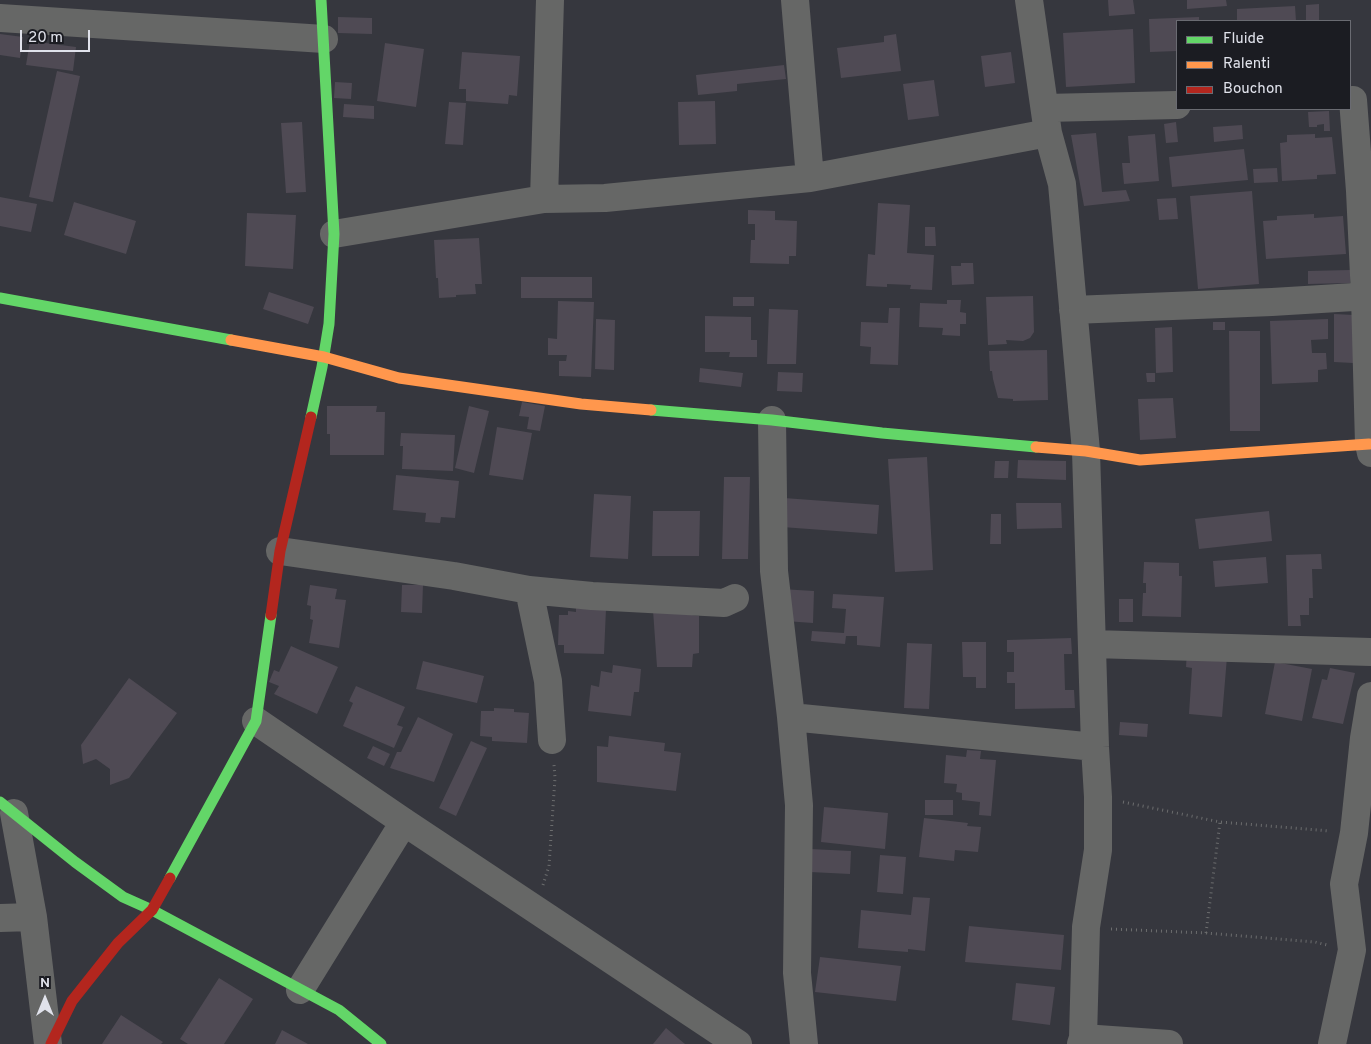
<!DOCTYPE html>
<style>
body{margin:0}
#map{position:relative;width:1371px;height:1044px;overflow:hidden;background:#36373e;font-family:Overpass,sans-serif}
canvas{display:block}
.legend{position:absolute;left:1176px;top:20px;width:175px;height:90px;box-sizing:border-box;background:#1b1c22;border:1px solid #6a6b72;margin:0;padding:6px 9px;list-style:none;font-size:15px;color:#e0e2eb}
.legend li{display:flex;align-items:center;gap:10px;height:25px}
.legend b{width:25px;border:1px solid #6a6b72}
.north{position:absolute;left:20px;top:974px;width:50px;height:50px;-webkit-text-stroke:4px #1b1c22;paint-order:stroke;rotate:0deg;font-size:14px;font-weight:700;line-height:20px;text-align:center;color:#e0e2eb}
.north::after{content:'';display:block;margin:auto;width:18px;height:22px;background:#e0e2eb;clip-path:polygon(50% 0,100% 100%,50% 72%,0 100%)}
.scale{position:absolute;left:20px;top:30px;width:70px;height:22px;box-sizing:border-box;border:2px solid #e0e2eb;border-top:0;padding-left:6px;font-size:15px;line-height:18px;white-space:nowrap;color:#e0e2eb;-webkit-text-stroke:4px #1b1c22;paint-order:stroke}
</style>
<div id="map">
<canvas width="1371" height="1044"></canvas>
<ul class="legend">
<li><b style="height:6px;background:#63d668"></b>Fluide</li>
<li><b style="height:6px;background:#ff974d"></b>Ralenti</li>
<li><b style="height:6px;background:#b3261e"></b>Bouchon</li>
</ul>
<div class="north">N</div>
<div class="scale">20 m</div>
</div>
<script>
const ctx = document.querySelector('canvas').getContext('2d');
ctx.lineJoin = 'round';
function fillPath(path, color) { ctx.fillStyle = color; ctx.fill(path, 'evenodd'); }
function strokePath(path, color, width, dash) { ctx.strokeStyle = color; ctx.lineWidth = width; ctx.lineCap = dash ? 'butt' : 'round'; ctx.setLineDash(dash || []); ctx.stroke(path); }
fillPath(new Path2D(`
 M1108 0H1133L1135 14 1109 16Z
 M1187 0H1226L1227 6 1187 9Z
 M1319 4V21H1306V5Z
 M1295 6 1296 21H1237V9Z
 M338 17 372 18V34L338 33Z
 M1199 17V21H1177V51L1150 52 1149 19Z
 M1133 29 1135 83 1066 87 1063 33Z
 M0 34 23 37 20 58 0 55Z
 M896 34 901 71 841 78 837 48 884 42V36Z
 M30 41 76 47 73 71 26 65Z
 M385 43 424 49 416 107 377 101Z
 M462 52 520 56 517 96 509 95 508 104 466 101V89H459Z
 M1011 52 1015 83 985 87 981 56Z
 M784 65 786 79 737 84V91L698 95 696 75Z
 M57 71 80 76 53 202 29 197Z
 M934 80 939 116 908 120 903 84Z
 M335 82 352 83 351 99 334 98Z
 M715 101 716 144 679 145 678 102Z
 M449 102 466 103 463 145 445 144Z
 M344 104 374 106V119L343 117Z
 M1329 111 1330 131H1324V124L1317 125V127H1309L1308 112Z
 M302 122 306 192 286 193 281 123Z
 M1176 122 1178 142 1166 143 1164 124Z
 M1242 125 1243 139 1214 142 1213 127Z
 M1096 133 1102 192 1126 190 1130 201 1084 206 1071 135Z
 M1155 134 1159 181 1124 184 1122 163H1130L1128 136Z
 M1315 134V138L1332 137 1336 174 1317 175V179L1282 181 1280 143 1287 142V135Z
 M1244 149 1248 180 1172 187 1169 157Z
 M1277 168 1278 182 1254 183 1253 169Z
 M1252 191 1259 284 1198 289 1190 196Z
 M0 197 37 204 31 232 0 226Z
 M1176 198 1178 219 1159 220 1157 199Z
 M74 202 136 221 126 254 64 235Z
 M878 203 910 205 907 253 934 255 932 290 910 289 911 285 887 284V287L866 286 868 254 875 255Z
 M748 210 775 211V220L797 221 796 256H789V264L750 263 751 240H755V224H748Z
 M247 213 296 215 293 269 245 266Z
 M1314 214V218L1343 216 1346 254 1266 259 1263 221 1277 220V216Z
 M925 227H935L936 246H925Z
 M479 238 482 284H475L476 294 456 295V297L439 298 438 278H436L434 240Z
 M961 263H973L974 284 952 285 951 266H961Z
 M1350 270V283L1308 284V271Z
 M521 277H592V298H521Z
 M269 292 314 307 308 324 263 309Z
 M1033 296 1034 332 1030 338 1023 341 1006 340 1007 344 988 345 986 297Z
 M733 297H754V306H733Z
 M947 300H961L960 312 966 313V324H960V336L942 335 943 328 919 327 920 303 947 304Z
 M558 301 594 302 591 377 559 376V361H566L567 355H548V338L557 339Z
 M889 308H900L898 365 870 364 871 347 860 346 861 322 888 323Z
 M769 309 798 310 796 364H767Z
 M1334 314 1354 315 1353 363 1334 362Z
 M705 316 751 317V340H757V357H729L730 352H705Z
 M596 319 615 320 614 370 595 369Z
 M1328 319V339L1311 340 1312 353H1326L1327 369 1318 370V382L1272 384 1270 321Z
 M1213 322H1225V330H1213Z
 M1172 327 1173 372 1156 373 1155 328Z
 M1229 331H1260V431H1230Z
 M1047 350 1048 400 1013 401V399L998 398 993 379 992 371H990L989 351Z
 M700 368 743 373 741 387 699 382Z
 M778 372 803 373 802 392 777 391Z
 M1146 373H1155V382H1147Z
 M1173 398 1176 438 1140 440 1138 399Z
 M522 402 545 406 540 431 527 429 529 417 519 416Z
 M327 406H377L376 412H385L384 455H330V434H327Z
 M469 406 489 411 474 473 455 468Z
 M497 427 532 433 523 480 489 475Z
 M401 433 455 435 453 471 402 469 403 446H400Z
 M927 457 933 570 895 572 888 459Z
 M1018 460 1066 461V480L1017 478Z
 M995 461H1009L1008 478H994Z
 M396 475 459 481 455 518 441 517 440 523 425 522 426 513 393 510Z
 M724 477H750L748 559H722Z
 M594 494 631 496 628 559 590 557Z
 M784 498 879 505 877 534 782 527Z
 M1016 503H1061L1062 528 1017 529Z
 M653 511H700L699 556H652Z
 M1269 511 1272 541 1199 549 1195 519Z
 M991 514H1001V544H990Z
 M1321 554 1322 569H1312L1313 598H1309V615H1300L1301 626H1288L1286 555Z
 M1266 557 1268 583 1215 587 1213 561Z
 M1144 562 1179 563V576H1182L1181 617 1142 616 1143 593H1146V583H1143Z
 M310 585 337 589 335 599 346 600 339 648 309 643 313 620 310 619 311 606 307 605Z
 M402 585H423L422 613 401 612Z
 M781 589 814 591 813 623 785 621Z
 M833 594 884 597 880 647 857 645V636H846L845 644 811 641 812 631 844 633 846 609 832 608Z
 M1119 599H1133V622H1119Z
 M576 608 606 609 604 654 564 653V645H558L559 615H568V611L576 612Z
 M653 610 699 616V653L693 654 692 667H657Z
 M1071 638 1072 654H1064L1065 690H1074L1075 708 1015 709V683H1007V672H1014V652H1007V640Z
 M962 642H986V688H976V677H963Z
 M907 643 932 644 929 709 904 708Z
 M291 646 338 667 317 714 274 694 279 686 269 682 274 670 279 672Z
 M1187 650 1227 657 1222 717 1189 714 1192 668 1186 667Z
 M423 661 484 676 477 703 416 689Z
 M1275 662 1312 669 1302 721 1265 714Z
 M613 665 641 669 639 692H634L631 716 588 711 591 685 599 687 601 671 612 673Z
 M1330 668 1355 673 1343 724 1312 718 1322 679 1327 680Z
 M129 678 177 713 129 778 110 785V769L96 759 83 764 81 745Z
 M356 686 405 707 397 725 403 727 394 748 343 726 353 703 349 701Z
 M494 708 514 709V712L529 713 527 743 492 741V737L480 736 481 711H494Z
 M418 717 453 734 434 782 390 768 397 752H401Z
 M1120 722 1148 724 1147 737 1119 735Z
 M609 736 665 743 664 751 681 753 676 791 597 782V746L608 747Z
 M471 741 487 748 456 816 439 808Z
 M373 746 390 754 384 766 367 758Z
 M967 750 981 751 980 759 996 760 991 816 979 815 980 802 962 800V793L956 792 957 784 944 783 946 755 966 757Z
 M925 800H953V815H925Z
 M824 807 888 813 885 849 821 842Z
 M924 818 968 823 967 826 981 827 978 852 955 850 954 861 919 857Z
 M810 849 851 851 850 874 810 872Z
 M880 855 906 857 903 894 877 892Z
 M913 897 930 898 925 951 908 949V952L858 948 861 910 911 915Z
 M969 926 1064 935 1061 970 965 962Z
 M820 957 901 966 896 1001 815 992Z
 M219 978 253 999 224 1044H188L180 1039Z
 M1016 983 1055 987 1050 1025 1012 1020Z
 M121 1015 163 1042 161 1044H102Z
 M666 1028 685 1044H653Z
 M282 1030 308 1044H275Z`), '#4f4a54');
strokePath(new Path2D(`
 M1123 802 1220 822 1330 831
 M543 885 549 866 555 778 554 765
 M1111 929 1206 933 1315 942 1327 945
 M1206 933 1220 822`), '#6c6d6e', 3, [1, 4]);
strokePath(new Path2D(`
 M795 0 810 178
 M1029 0 1048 133 1062 184 1086 451 1095 747 1098 797V850L1086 927 1083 1038 1081 1044
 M0 18 324 39
 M1353 100 1360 191 1365 296 1369 444 1371 453
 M1045 108 1177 105
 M544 199 550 0
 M334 234 544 199 605 198 810 178 1048 133
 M1073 310 1272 302 1371 296
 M772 420 774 571 791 717 799 805 797 973 804 1044
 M280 551 454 576 529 590 592 596 724 603 735 598
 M529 590 548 681 552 740
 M1092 644 1371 652
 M791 717 1095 747
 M256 721 404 822 738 1044
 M14 813 33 917 48 1044
 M0 918 33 917
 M300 990 404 822
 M1083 1038 1169 1044
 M1332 1044 1352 950 1344 884 1354 833 1364 738 1371 696`), '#666766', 28);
strokePath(new Path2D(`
 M0 298 231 340
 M651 410 772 420 882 433 1036 447
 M311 417 322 367 329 324 334 234 321 0
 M0 802 75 862 123 897 152 910 339 1010 381 1044
 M170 878 256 721 271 615`), '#63d668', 11);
strokePath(new Path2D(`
 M231 340 324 357 399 378 581 404 651 410
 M1036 447 1086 451 1140 460 1369 444`), '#ff974d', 11);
strokePath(new Path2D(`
 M271 615 280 551 311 417
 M51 1044 72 1001 118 943 152 910 170 878`), '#b3261e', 11);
</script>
